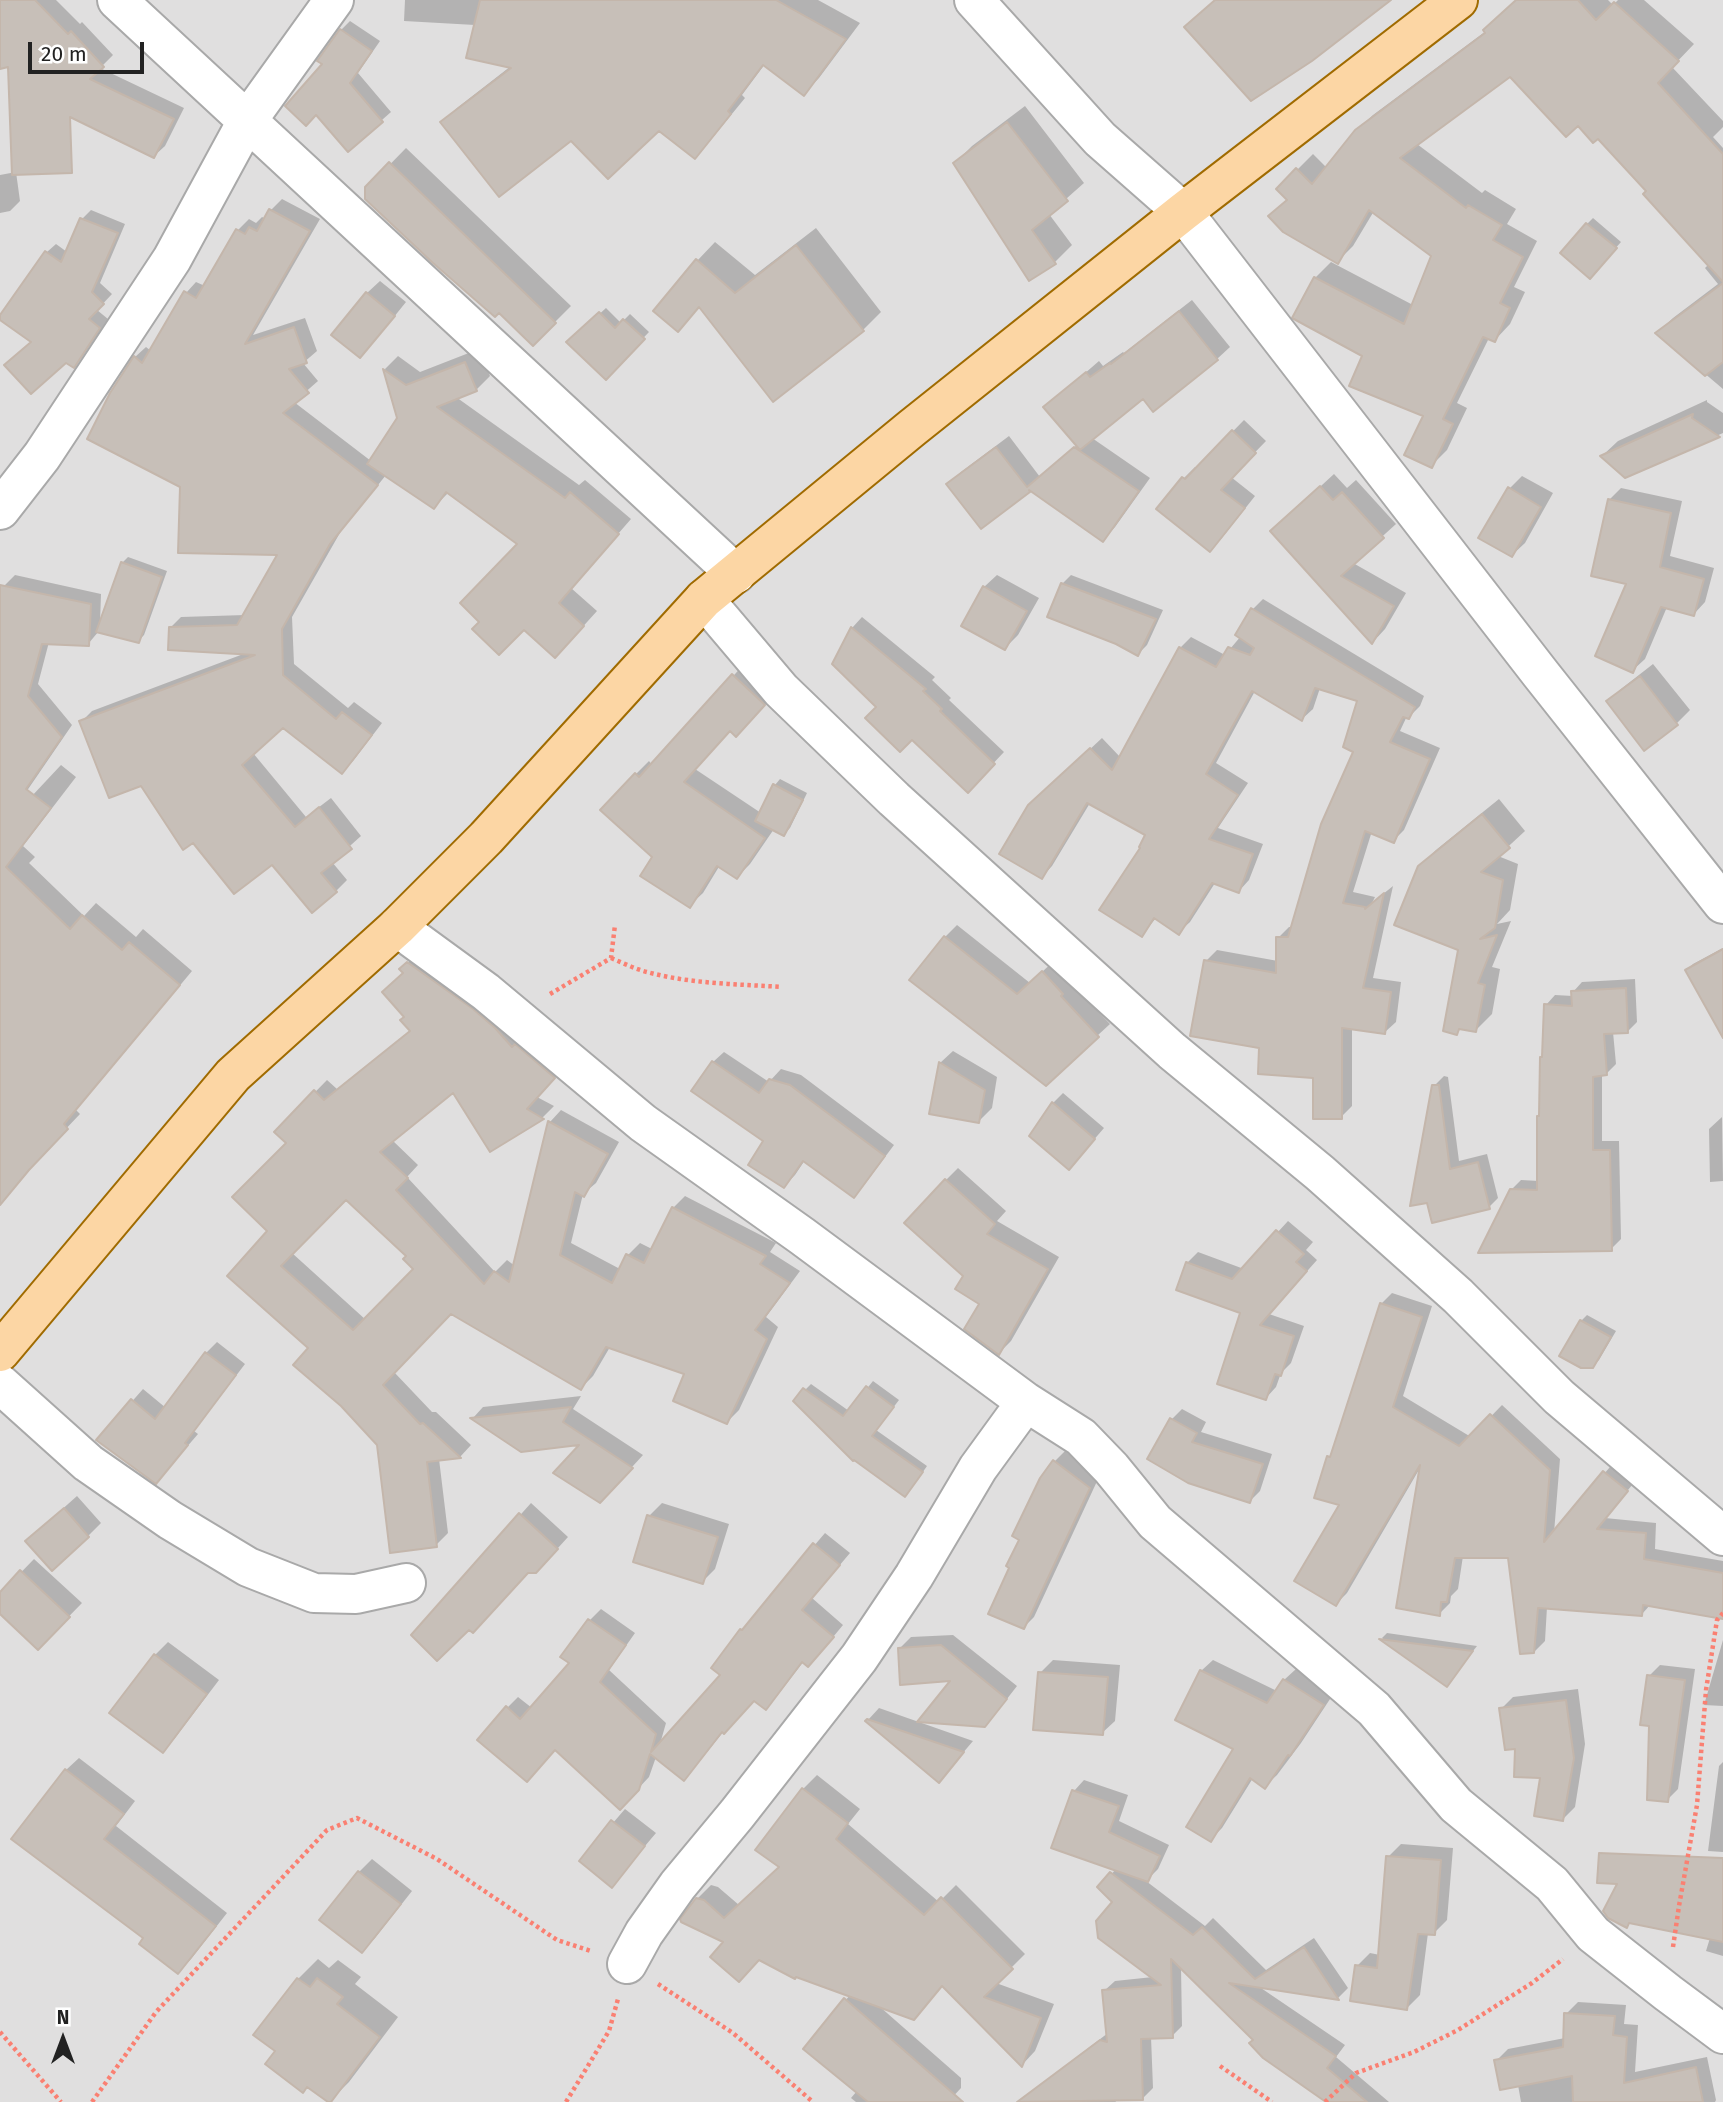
<!DOCTYPE html>
<style>
body{margin:0}
#map{position:relative;width:1723px;height:2102px;overflow:hidden;background:#f2efe9;font-family:"Fira Sans",sans-serif}
canvas{display:block}
.north{position:absolute;left:28px;top:2004px;width:70px;height:70px;-webkit-text-stroke:5px #fff;paint-order:stroke;rotate:0deg;font-size:19px;font-weight:700;line-height:28px;text-align:center;color:#222}
.north::after{content:'';display:block;margin:auto;width:24px;height:32px;background:#222;clip-path:polygon(50% 0,100% 100%,50% 72%,0 100%)}
.scale{position:absolute;left:28px;top:42px;width:116px;height:32px;box-sizing:border-box;border:4px solid #222;border-top:0;padding-left:9px;font-size:21px;line-height:24px;white-space:nowrap;color:#222;-webkit-text-stroke:5px #fff;paint-order:stroke}
</style>
<div id="map">
<canvas width="1723" height="2102"></canvas>
<div class="north">N</div>
<div class="scale">20 m</div>
</div>
<script>
const ctx = document.querySelector('canvas').getContext('2d');
ctx.lineJoin = 'round';
function fillPath(path, color) { ctx.fillStyle = color; ctx.fill(path, 'evenodd'); }
function strokePath(path, color, width, dash) { ctx.strokeStyle = color; ctx.lineWidth = width; ctx.lineCap = dash ? 'butt' : 'round'; ctx.setLineDash(dash || []); ctx.stroke(path); }
fillPath(new Path2D(`
 M0 0H1723V2102H0Z`), '#e0dfdf');
fillPath(new Path2D(`
 M0 0H56L80 24 82 22 113 55 100 68 184 108 165 146 154 156 73 117 69 120 10 64 0 67Z
 M405 0H818L860 23 819 78 804 93 765 64 742 95 745 98 709 142 694 157 659 129 572 139 442 123 457 108 511 66 475 25 404 21Z
 M1517 0H1608L1613 5 1618 0H1644L1694 44 1672 67 1723 121V127L1713 137 1723 148V389L1657 333 1673 318 1718 284 1705 268 1709 264 1649 190 1598 136 1510 75 1417 144 1482 193 1485 190 1516 209 1507 224 1537 241 1514 287 1525 292 1510 324 1495 340 1489 338 1457 403 1467 408 1447 450 1431 466 1425 415 1364 355 1315 278 1331 262 1413 305 1433 255 1374 211 1353 246 1337 262 1278 189 1313 154 1327 168 1356 131 1373 115 1486 31Z
 M350 21 380 41 358 73 391 112 348 150 325 64 341 30Z
 M1025 106 1084 183 1049 214 1072 245 1055 262 955 163 972 146Z
 M406 148 571 306 533 344 367 188Z
 M16 172 20 201 10 211 0 213V175Z
 M282 199 320 219 253 335 305 318 317 351 303 363 318 381 294 402 371 461 399 418 385 369 398 356 420 372 479 349 490 376 476 390 456 397 579 485 585 480 631 519 571 588 597 611 569 642 524 627 482 622 520 544 449 492 434 507 386 475 341 531 292 617 294 664 348 708 354 702 382 723 353 761 342 772 282 726 253 753 306 817 331 798 361 836 332 862 347 880 336 891 272 862 194 841 81 722 92 711 246 653 170 628 181 617 245 615 280 553 181 486 135 357 146 347 151 351 186 293 196 282 205 286 238 230 249 219 256 223 262 217 266 219 271 210Z
 M91 210 125 224 100 283 112 294 97 310 108 319 82 357 73 366 33 341 0 318 47 252 56 244 67 252 82 219Z
 M1593 218 1621 242 1596 270 1587 224Z
 M816 228 881 312 863 330 700 306 678 330 697 261 715 242 755 275Z
 M380 281 406 302 373 343 367 293Z
 M1192 300 1230 347 1217 359 1153 409 1143 397 1092 438 1150 478 1115 527 1103 540 1031 489 982 527 949 484 961 472 1009 436 1040 477 1077 445 1046 407 1099 361 1103 366 1123 352 1124 353Z
 M606 308 621 323 630 314 649 332 606 377 569 342Z
 M1707 400V402L1723 413V433L1626 476 1602 456 1618 441Z
 M1244 420 1266 441 1231 477 1255 496 1221 539 1210 550 1158 509 1184 478 1195 467 1197 468Z
 M1334 474 1347 488 1356 480 1396 524 1353 563 1406 593 1385 629 1373 642 1285 519Z
 M1522 476 1553 493 1525 543 1512 555 1509 489Z
 M1621 488 1682 501 1670 556 1714 568 1705 602 1694 614 1667 607 1645 659 1633 670 1628 583 1609 500Z
 M128 557 167 571 144 635 138 641 99 631 88 644 49 642 38 684 72 725 22 798 0 800V606L4 586 15 575 101 594 100 624 122 563Z
 M997 575 1039 598 1018 635 1005 648 984 587Z
 M1071 575 1163 610 1147 645 1138 654 1062 584Z
 M1263 599 1424 696 1420 706 1409 717 1407 716 1400 731 1440 748 1404 830 1393 841 1372 831 1353 892 1375 897 1372 903 1393 886 1373 978 1401 982 1396 1022 1385 1032 1352 1028V1106L1341 1117 1314 1076 1261 1047 1206 961 1217 950 1278 961V938L1289 927H1292L1355 751 1359 700 1320 688 1313 709 1302 719 1255 691 1216 763 1248 783 1218 828 1263 844 1249 880 1239 891 1215 883 1190 922 1179 932 1156 918 1142 935V847L1148 834 1090 803 1052 866 1042 877 1041 795 1102 738 1121 758 1180 648 1191 637 1225 655 1241 636 1253 609Z
 M862 617 935 677 932 680 951 698 949 700 1004 752 968 790 835 664 852 628Z
 M746 662 777 691 749 722 731 729 695 769 761 813 775 785 780 779 807 793 790 828 784 834 774 829 750 864 737 877 720 865 703 893 690 905 654 857 636 774 649 761 652 765Z
 M1653 664 1690 710 1677 723 1644 748 1608 702 1621 689Z
 M61 765 76 777 23 846 35 857 29 863 84 916 96 903 136 937 143 929 192 971 76 1110 80 1114 42 1154 0 1205V830Z
 M1499 799 1525 831 1498 856 1518 864 1510 910 1497 924 1511 921 1492 967 1500 969 1492 1014 1476 1030 1462 1028 1456 1033 1460 949 1420 867 1436 850Z
 M957 925 1030 983 1055 960 1071 983 1110 1024 1046 1083 945 937Z
 M1723 948V994L1687 970 1693 964Z
 M420 951 566 1065 537 1097 554 1106 543 1117 491 1149 454 1090 392 1140 418 1165 407 1177 495 1272 507 1260 515 1266 550 1122 561 1110 619 1142 596 1183 583 1194 571 1243 620 1269 628 1255 640 1243 652 1249 673 1208 685 1196 776 1243 770 1252 800 1271 766 1317 778 1327 739 1410 727 1422 687 1373 610 1347 593 1376 581 1388 451 1312 394 1372 432 1412H436L471 1445 460 1457 439 1459 448 1533 436 1545 379 1445 311 1348 229 1276 270 1231 288 1143 276 1132 327 1080 337 1089 411 1030 406 1016 405 972 402 969ZM346 1197 408 1255 415 1270 366 1320 292 1253Z
 M1635 979 1637 1022 1628 1031 1613 1032 1616 1064 1606 1074H1602V1141H1619L1621 1239 1611 1249 1511 1190 1521 1180 1539 1181 1546 1005 1555 995 1573 996V992L1582 982Z
 M953 1051 997 1077 992 1108 979 1121 940 1063Z
 M724 1052 769 1082 781 1069 801 1075 894 1145 864 1185 853 1196 805 1160 795 1175 784 1186 766 1141 713 1062Z
 M1444 1076 1448 1077 1459 1161 1487 1154 1498 1198 1489 1207 1428 1201 1434 1086Z
 M1063 1093 1104 1128 1079 1157 1053 1103Z
 M1722 1117 1723 1181 1710 1182 1709 1129Z
 M958 1168 1006 1211 997 1221 1059 1257 1011 1341 999 1353 981 1303 965 1276 946 1180Z
 M1288 1221 1313 1242 1306 1250 1317 1260 1269 1314 1304 1326 1291 1363 1281 1373 1276 1387 1266 1398 1242 1312 1187 1263 1198 1252 1244 1269Z
 M1392 1293 1432 1306 1403 1396 1471 1437 1502 1405 1560 1459 1554 1533 1615 1461 1637 1479 1605 1518 1656 1523 1655 1549 1723 1561V1609L1651 1604 1642 1614 1547 1607 1545 1641 1534 1652 1510 1556H1463L1458 1589 1451 1596 1450 1603 1439 1614 1420 1468 1347 1593 1336 1604 1341 1504 1329 1457 1333 1453 1381 1304Z
 M1587 1315 1616 1331 1599 1360 1593 1366 1562 1355 1581 1321Z
 M217 1342 245 1364 194 1431 198 1434 167 1470 98 1440 143 1389 166 1408 206 1353Z
 M873 1381 899 1400 876 1430 927 1466 911 1489 805 1390 811 1384 849 1411Z
 M581 1396 573 1409 643 1455 611 1490 584 1443 473 1418 483 1407Z
 M1182 1409 1206 1422 1201 1432 1272 1454 1260 1491 1250 1501 1189 1481 1172 1419Z
 M1065 1451 1099 1477 1034 1617 1024 1627 1055 1461Z
 M77 1496 101 1523 88 1536 40 1529Z
 M531 1503 568 1537 547 1560 528 1571 469 1627 413 1635Z
 M662 1503 729 1524 715 1569 702 1582 649 1516Z
 M825 1533 850 1553 812 1598 843 1625 819 1654 804 1661 777 1696 766 1707 755 1699 724 1731 694 1768 656 1757 649 1777 620 1808 556 1748 538 1769 507 1708 518 1697 532 1708 571 1663 563 1656 590 1620 601 1609 635 1633 609 1670 666 1723 660 1744 722 1675 742 1630Z
 M34 1559 82 1603 38 1648 0 1612V1594Z
 M1387 1633 1477 1646 1446 1685 1382 1638Z
 M953 1635 1017 1686 996 1713 954 1679 899 1649 911 1637Z
 M1723 1640V1706L1704 1705Z
 M168 1642 219 1680 175 1738 163 1750 111 1712 155 1655Z
 M1053 1660 1120 1665 1115 1721 1102 1733 1040 1673Z
 M1213 1660 1277 1691 1284 1680 1296 1669 1334 1693 1301 1743 1277 1775 1265 1786 1253 1778 1222 1828 1210 1840 1236 1748 1201 1671Z
 M1660 1665 1695 1669 1678 1789 1667 1800 1651 1725 1649 1676Z
 M1578 1689 1585 1744 1575 1807 1563 1819 1543 1776 1517 1747 1501 1709 1513 1697Z
 M879 1708 973 1741 939 1781 868 1720Z
 M79 1758 135 1801 116 1826 227 1913 191 1959 178 1972 146 1938 66 1770Z
 M1723 1762V1852L1708 1851 1719 1766Z
 M817 1775 860 1809 848 1824 939 1902 956 1885 1025 1954 996 1983 1054 2004 1035 2051 1022 2065 943 1985 913 2018 879 2006 961 2078V2088L948 2102H856L851 2098 857 2091 805 2049 850 1995 726 1941 697 1899 711 1885 718 1887 739 1905 781 1867 803 1789Z
 M1084 1780 1128 1795 1119 1821 1169 1845 1158 1869 1146 1881 1205 1926 1213 1918 1266 1970 1314 1938 1348 1988 1338 1998 1258 1986 1345 2045 1336 2057 1389 2102H1329L1255 2040 1181 1967 1182 2026 1172 2036 1151 2037 1153 2088 1142 2099 1115 2100 1116 2102H1018L1108 2033 1104 1991 1115 1981 1153 1977 1114 1901 1100 1887 1116 1869 1074 1791Z
 M625 1809 656 1833 612 1885 581 1860Z
 M1401 1844 1453 1848 1447 1920 1434 1933H1428L1420 1995 1407 2008 1357 1966 1370 1953 1380 1955 1388 1857Z
 M372 1859 412 1891 375 1938 362 1951 321 1919 359 1872Z
 M1723 1890V1956L1706 1951 1710 1938 1631 1922 1627 1926 1610 1917Z
 M318 1959 329 1968 338 1960 361 1977 355 1984 398 2017 349 2082 330 2101 277 2051 256 2034 298 1979Z
 M1578 2002 1626 2005 1624 2024 1638 2025 1635 2072 1707 2057 1716 2100 1715 2102H1521L1518 2085 1496 2061 1508 2049 1565 2038 1566 2014Z`), '#0003');
const building = new Path2D(`
 M0 0H35L68 34 71 31 104 67 90 79 174 119 154 158 70 117 72 173 12 175 8 67 0 69Z
 M480 0H776L846 39 804 96 763 65 728 111 731 114 695 159 659 131 608 179 571 141 499 197 440 122 511 68 466 58Z
 M1215 0H1391L1312 61 1251 101 1184 27Z
 M1516 0H1578L1596 20 1614 2 1679 61 1658 83 1723 154V282L1643 194 1646 191 1598 139 1593 143 1578 126 1566 137 1510 77 1400 158 1466 208 1468 205 1502 225 1493 240 1523 257 1500 303 1510 308 1495 342 1483 337 1443 419 1453 424 1432 468 1404 455 1423 416 1349 386 1362 356 1292 318 1314 277 1404 324 1431 256 1369 210 1338 264 1283 232 1268 216 1287 200 1276 189 1296 168 1312 184 1355 130 1485 33 1483 30Z
 M340 29 372 51 350 83 383 122 348 152 316 115 306 126 285 106 322 64 317 61Z
 M1007 122 1068 201 1032 230 1056 264 1029 281 953 163Z
 M389 162 556 323 533 346 499 313 495 317 433 263 365 199V187Z
 M269 209 310 231 245 344 294 327 307 363 289 369 309 393 283 413 378 485 330 544 282 629 283 675 336 719 342 712 372 735 342 774 283 728 242 765 295 827 319 807 352 849 321 873 337 892 312 913 272 865 234 894 193 843 183 850 141 786 109 798 79 721 255 655 168 650 169 627 237 625 277 555 178 553 180 487 87 439 110 393 134 356 142 363 184 291 196 298 236 229 245 234 249 227 257 231Z
 M80 218 118 233 92 292 104 304 89 319 100 328 74 368 66 363 31 394 4 365 31 342 0 320V315L45 251 61 262Z
 M1586 223 1617 248 1590 279 1560 253Z
 M796 245 864 331 773 402 699 307 678 332 653 311 696 259 735 293Z
 M1723 283V362L1705 376 1655 333Z
 M366 292 395 316 360 358 331 335Z
 M1179 311 1218 360 1153 412 1143 399 1080 450 1043 407 1086 372 1090 377 1110 363 1111 364Z
 M599 312 615 328 623 319 645 339 606 380 566 342Z
 M465 362 477 391 437 407 565 498 570 492 619 534 559 603 584 626 555 658 524 630 499 655 472 629 479 622 460 603 517 544 446 492 434 509 367 464 397 418 383 369 406 385Z
 M1693 414 1692 418 1720 437 1625 478 1600 456Z
 M1232 430 1256 453 1221 490 1245 508 1210 552 1156 509 1182 477 1185 479Z
 M996 447 1027 487 1074 447 1139 491 1103 542 1029 490 1030 492 981 529 946 484Z
 M1320 486 1333 500 1342 492 1384 538 1341 576 1394 606 1372 644 1270 531Z
 M1508 487 1541 507 1512 557 1478 538Z
 M1608 499 1671 513 1660 567 1704 579 1694 616 1661 607 1633 673 1595 656 1626 584 1591 576Z
 M121 562 162 577 139 643 96 632Z
 M1061 583 1156 619 1138 656 1116 644 1047 617Z
 M0 585 91 604 89 646 42 644 28 696 62 737 26 789 51 808 6 867 70 929 82 915 122 950 129 942 180 985 64 1124 68 1129 29 1170 0 1205Z
 M983 586 1027 611 1005 650 961 626Z
 M1251 608 1415 707 1409 719 1403 717 1390 742 1430 759 1394 843 1365 831 1343 903 1365 907V909L1384 893 1363 988 1391 992 1385 1034 1342 1028V1119H1313V1078L1258 1074 1259 1048 1190 1036 1204 960 1276 973V937H1288L1321 824 1353 752 1343 747 1357 701 1315 688 1302 721 1252 691 1206 774 1238 795 1209 839 1253 854 1239 893 1212 883 1179 935 1154 918 1142 937 1099 910 1140 848 1139 847 1145 835 1087 803 1042 879 999 854 1028 805 1090 748 1112 770 1179 647 1216 667 1228 647 1250 655 1254 648 1235 635Z
 M851 627 926 689 923 691 942 709 940 711 995 764 968 793 912 740 900 752 865 718 876 707 832 664Z
 M732 674 765 705 736 737 730 731 684 782 765 838 737 879 717 866 690 908 640 876 652 857 600 810 635 773 639 777Z
 M1640 676 1678 725 1644 751 1606 701Z
 M773 784 803 800 784 836 755 821Z
 M1482 814 1510 848 1481 872 1503 880 1495 928 1480 939 1497 935 1478 983 1485 985 1476 1032 1459 1029 1457 1035 1443 1031 1458 950 1394 925 1418 866Z
 M944 936 1017 994 1042 971 1063 994 1061 996 1099 1037 1046 1086 909 980Z
 M1723 949V1038L1685 970Z
 M407 962 473 1009 495 1028 512 1047 515 1044 555 1078 527 1109 544 1119 490 1152 453 1093 380 1152 408 1178 396 1190 484 1284 494 1271 509 1282 548 1121 608 1154 584 1197 575 1192 560 1255 612 1283 626 1254 644 1263 672 1207 766 1256 760 1264 790 1283 755 1330 767 1339 727 1424 673 1401 684 1374 606 1347 581 1390 451 1314 383 1385 420 1424 423 1423 461 1458 427 1462 437 1547 390 1553 377 1445 341 1406 293 1365 308 1348 227 1276 267 1231 232 1197 286 1143 274 1132 314 1090 324 1100 410 1031 400 1020 404 1017 382 992 403 973 399 969ZM346 1200 406 1256 403 1259 413 1269 353 1330 281 1266Z
 M1626 988 1628 1033 1604 1034 1607 1075 1593 1077V1150H1610L1612 1251 1478 1253 1510 1189 1537 1190V1116H1539L1540 1057H1542L1544 1004 1572 1006 1571 991Z
 M712 1061 759 1093 769 1079 790 1085 885 1156 854 1198 803 1161 784 1188 748 1165 763 1141 691 1091Z
 M939 1062 985 1090 979 1123 929 1114Z
 M1432 1085H1439L1450 1169 1478 1162 1490 1209 1432 1223 1427 1203 1410 1206Z
 M1052 1102 1095 1139 1069 1170 1029 1136Z
 M945 1179 995 1224 987 1234 1048 1269 999 1355 964 1329 979 1304 955 1289 963 1276 904 1223Z
 M1276 1230 1304 1254 1296 1262 1307 1271 1260 1325 1294 1336 1281 1376 1275 1374 1266 1400 1217 1384 1240 1313 1176 1290 1186 1262 1232 1279Z
 M1380 1303 1422 1317 1393 1407 1459 1446 1490 1414 1550 1470 1544 1542 1603 1471 1628 1491 1597 1529 1646 1533 1644 1559 1723 1573V1619L1643 1605 1642 1616 1538 1608 1534 1653 1520 1654 1508 1558H1455L1447 1602H1441L1440 1616 1396 1608 1420 1465 1336 1606 1294 1581 1339 1505 1314 1498 1327 1456 1330 1457Z
 M1580 1320 1611 1337 1593 1368H1581L1559 1356Z
 M205 1352 236 1375 185 1443 188 1445 156 1484 96 1440 131 1399 155 1419Z
 M866 1386 894 1407 872 1436 923 1472 905 1497 854 1460 853 1461 793 1401 803 1388 843 1416Z
 M571 1407 563 1422 633 1468 600 1503 553 1473 579 1445 521 1452 470 1418Z
 M1170 1418 1197 1433 1192 1442 1263 1464 1250 1503 1188 1483 1147 1459Z
 M1053 1460 1090 1488 1024 1629 988 1614 1009 1568 1006 1566 1019 1540 1012 1536 1040 1478Z
 M64 1508 89 1537 52 1571 25 1541Z
 M519 1513 558 1549 536 1573H528L473 1633 469 1630 437 1661 411 1635Z
 M647 1515 718 1537 703 1584 633 1562Z
 M813 1543 840 1565 802 1610 834 1637 808 1667 802 1662 766 1710 754 1701 724 1734 722 1732 684 1781 650 1754 639 1790 620 1810 555 1750 527 1782 477 1740 506 1706 520 1719 569 1663 560 1657 588 1619 626 1645 600 1682 656 1734 651 1752 720 1675 711 1668 740 1629 742 1630Z
 M20 1570 70 1617 38 1650 0 1614V1592Z
 M1379 1639 1473 1651 1447 1687Z
 M941 1645 1007 1699 985 1727 917 1722 950 1681 900 1685 898 1648Z
 M154 1654 207 1694 163 1753 109 1713Z
 M1200 1670 1267 1703 1283 1679 1324 1705 1290 1756 1288 1755 1265 1789 1250 1778 1211 1842 1186 1827 1233 1749 1175 1720Z
 M1038 1672 1108 1677 1103 1735 1033 1730Z
 M1647 1675 1685 1680 1668 1802 1647 1800 1649 1726 1640 1725Z
 M1566 1700 1574 1758 1563 1821 1534 1816 1540 1778 1514 1777 1515 1749 1505 1750 1499 1708Z
 M867 1719 964 1752 939 1783 865 1721Z
 M65 1769 124 1814 104 1839 216 1926 178 1974 139 1944 143 1938 11 1839Z
 M802 1788 848 1823 836 1839 924 1915 941 1897 1013 1969 984 1997 1041 2018 1022 2067 942 1986 914 2020 796 1977 795 1979 759 1960 739 1982 710 1957 723 1942 681 1922 680 1919 696 1898 704 1900 724 1918 779 1867 755 1850Z
 M1072 1790 1119 1806 1109 1832 1160 1856 1148 1882 1051 1848Z
 M611 1820 645 1846 612 1888 579 1861Z
 M1599 1853 1723 1858V1942L1629 1923 1627 1928 1608 1918 1603 1911 1617 1884 1597 1883Z
 M1386 1856 1441 1860 1435 1935 1418 1934 1407 2010 1350 2001 1355 1965 1377 1968Z
 M358 1871 401 1904 362 1953 319 1920Z
 M1110 1872 1193 1935 1202 1927 1255 1979 1304 1947 1339 2000 1229 1983 1336 2056 1327 2068 1367 2102H1326L1263 2058 1249 2043 1253 2040 1171 1959 1173 2038 1141 2039 1143 2100 1017 2102 1100 2040 1107 2042 1102 1990 1161 1985 1098 1938 1096 1921 1112 1902 1097 1887Z
 M297 1978 310 1987 317 1978 343 1997 337 2004 380 2037 331 2102H328L307 2087 303 2093 265 2064 275 2051 253 2035Z
 M844 1998 890 2038 963 2102H868L803 2049Z
 M1564 2013 1615 2016 1613 2035 1627 2037 1624 2083 1696 2067 1703 2102H1573L1572 2076 1500 2090 1494 2060 1563 2047Z`);
fillPath(building, '#c7bfb8');
strokePath(building, '#c4b6ab', 2);
const minor = new Path2D(`
 M117 0 736 574
 M974 0 1100 139 1183 212 1540 673 1723 904
 M0 510 42 456 172 259 247 121 334 0
 M704 599 781 690 894 799 1172 1051 1320 1173 1458 1296 1559 1397 1723 1536
 M397 927 486 992 643 1123 802 1236 1026 1402 1081 1437 1111 1468 1155 1522 1374 1709 1456 1805 1552 1884 1593 1934 1668 1993 1723 2034
 M0 1384 88 1463 170 1520 248 1567 314 1593 356 1594 406 1583
 M627 1964 644 1933 678 1885 737 1814 859 1658 914 1576 978 1468 1026 1402`);
const primary = new Path2D(`
 M0 1352 233 1075 397 927 486 838 704 599 912 428 1183 212 1458 0`);
strokePath(minor, '#a9a9a9', 42);
strokePath(primary, '#a06b00', 42);
strokePath(new Path2D(`
 M611 958C623 963 635 969 647 972 691 984 737 984 782 987
 M550 994 611 958 615 925
 M1673 1947 1679 1906 1697 1805 1706 1690 1717 1620 1723 1613
 M658 1984 733 2033 813 2102
 M0 2032 61 2102
 M1220 2066 1272 2102
 M92 2102 156 2012 327 1830 357 1818 437 1859 557 1940 591 1951
 M566 2102 609 2031 618 1999
 M1325 2102 1356 2073 1414 2052 1458 2030 1532 1983 1563 1959`), '#fa8072', 4.5, [3.5, 3.5]);
strokePath(minor, '#fff', 38);
strokePath(primary, '#fcd6a4', 38);
</script>
